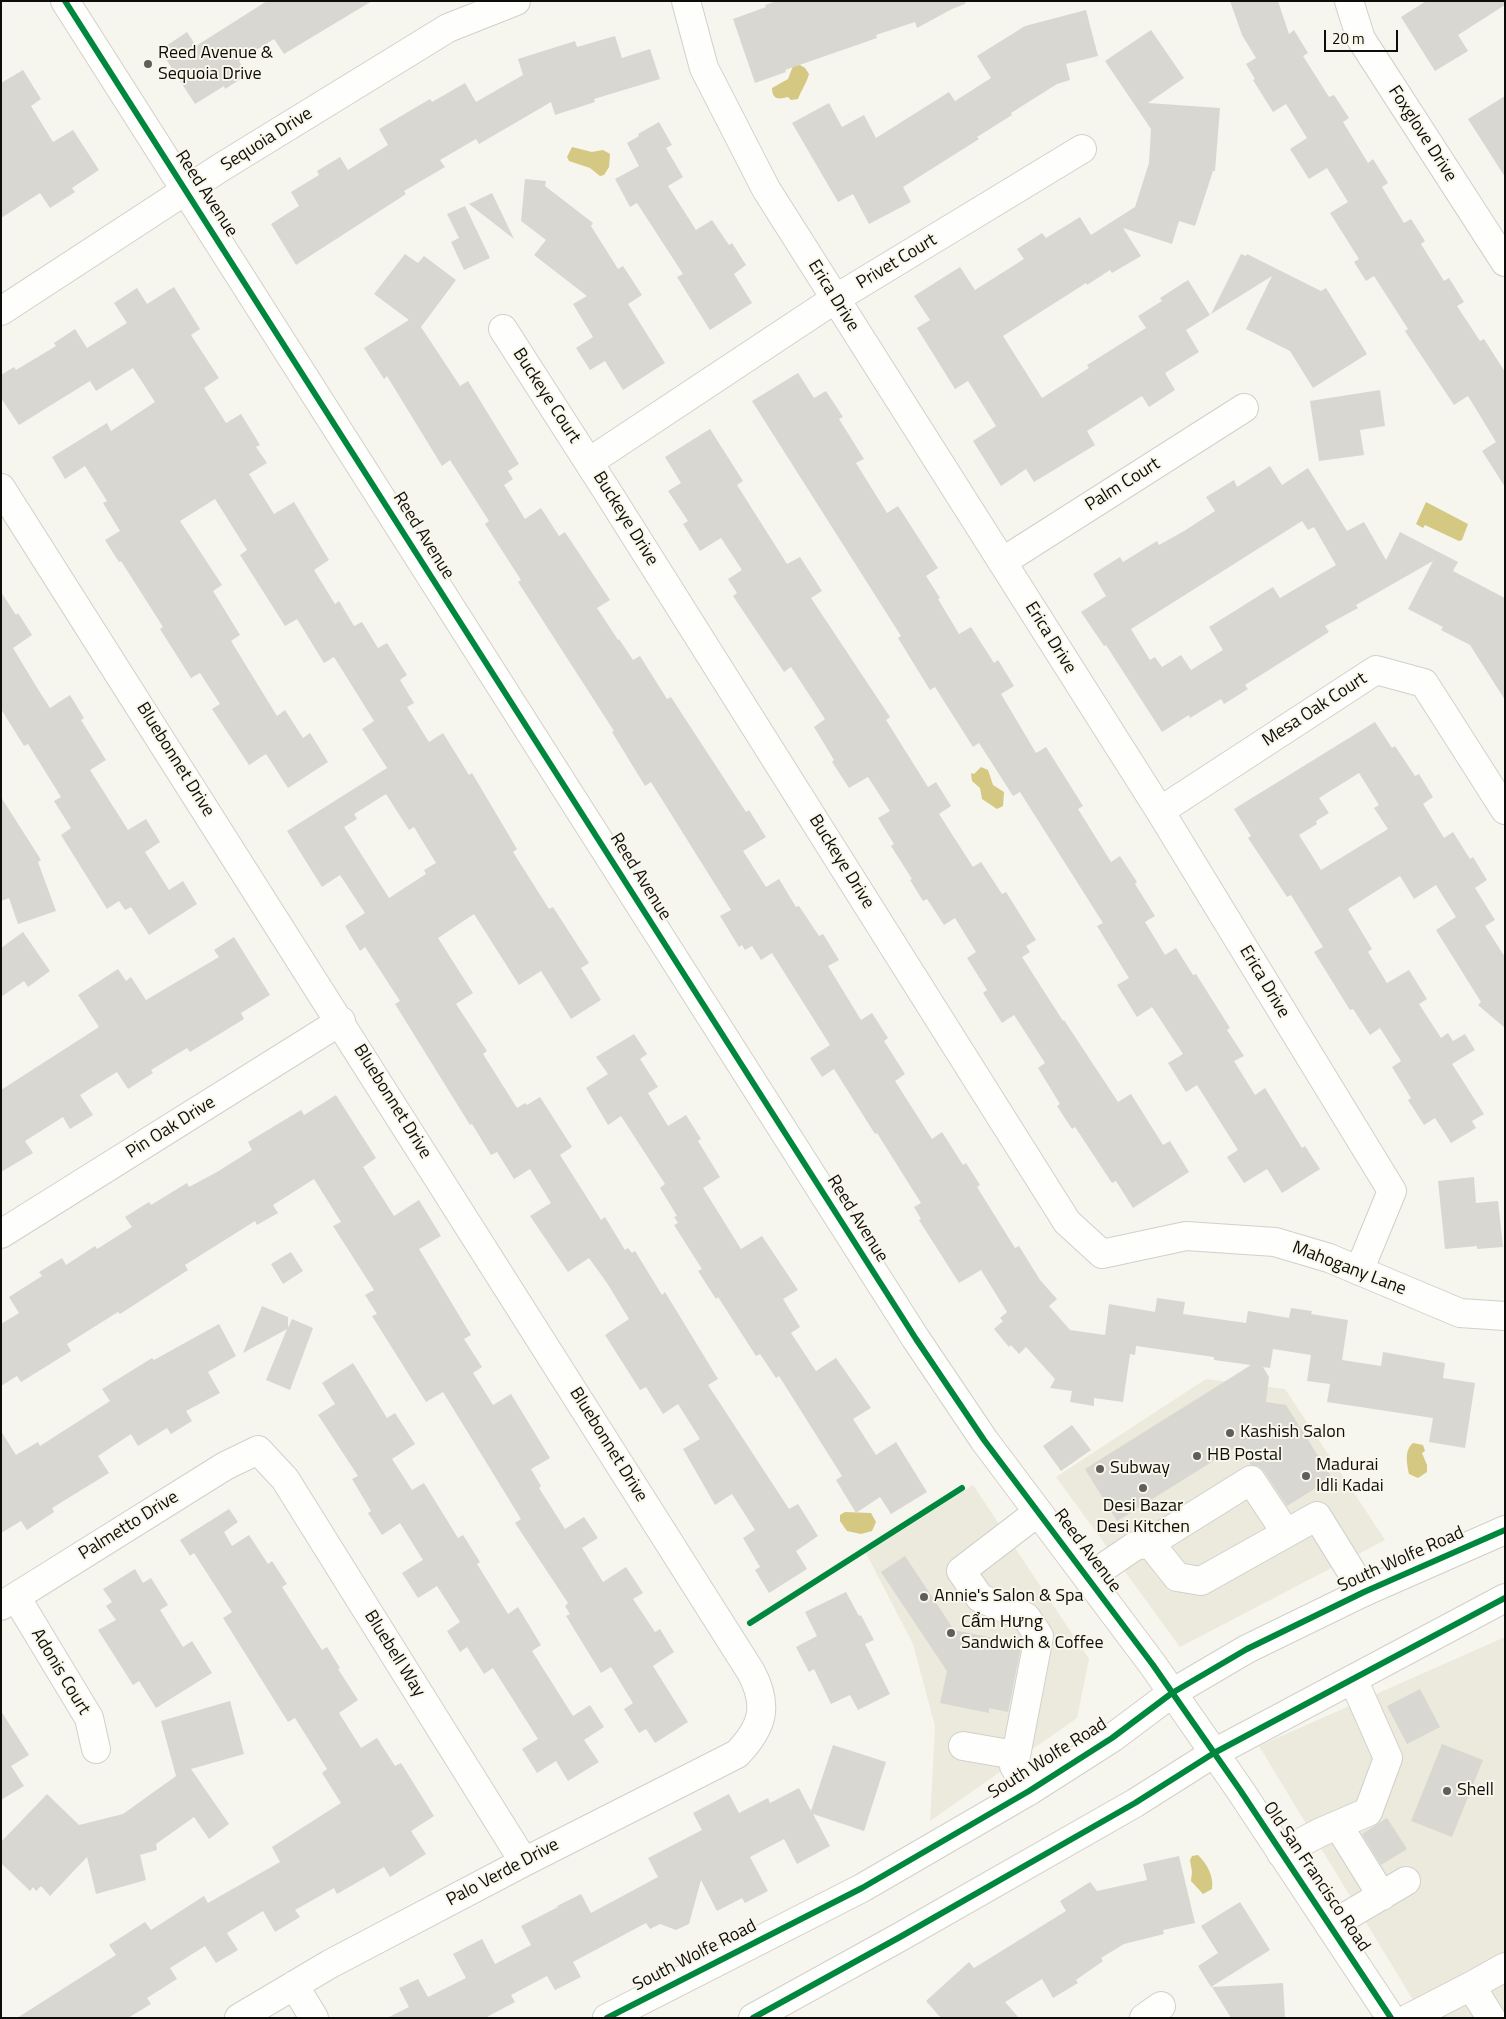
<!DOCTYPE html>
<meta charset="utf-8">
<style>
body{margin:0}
#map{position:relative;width:1506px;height:2019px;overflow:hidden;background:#f6f5ee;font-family:"Titillium Web",sans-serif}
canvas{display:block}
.frame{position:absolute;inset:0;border:2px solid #0e0d09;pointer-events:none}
.scale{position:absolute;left:1324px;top:30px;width:74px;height:22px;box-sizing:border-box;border:2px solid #0e0d09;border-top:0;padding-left:6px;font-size:15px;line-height:18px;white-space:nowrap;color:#0e0d09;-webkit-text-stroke:4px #f9f7eb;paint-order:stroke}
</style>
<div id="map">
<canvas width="1506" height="2019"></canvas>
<div class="frame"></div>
<div class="scale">20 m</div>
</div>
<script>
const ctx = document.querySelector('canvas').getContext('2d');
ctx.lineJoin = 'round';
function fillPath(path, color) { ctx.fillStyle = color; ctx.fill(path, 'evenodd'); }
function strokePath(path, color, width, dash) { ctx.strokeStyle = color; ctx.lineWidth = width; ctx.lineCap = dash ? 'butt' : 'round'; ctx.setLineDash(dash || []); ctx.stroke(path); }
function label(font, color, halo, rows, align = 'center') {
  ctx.font = font + ' "Titillium Web",sans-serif'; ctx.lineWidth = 4; ctx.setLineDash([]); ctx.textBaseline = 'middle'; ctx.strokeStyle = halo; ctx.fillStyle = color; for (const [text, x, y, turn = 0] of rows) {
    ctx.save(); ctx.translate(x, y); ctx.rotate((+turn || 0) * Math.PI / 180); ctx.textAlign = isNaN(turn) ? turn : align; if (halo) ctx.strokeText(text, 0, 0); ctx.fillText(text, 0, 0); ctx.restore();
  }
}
fillPath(new Path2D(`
 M1206 1379 1285 1389 1385 1540 1180 1647 1056 1477Z
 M973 1485 1089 1659 1077 1718 930 1821 935 1726 913 1644 866 1553Z
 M1505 1637V2018H1424L1259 1746Z`), '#eceadd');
fillPath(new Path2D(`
 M800 65 805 68 809 74C807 82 801 91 798 99L791 100 788 97C778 100 772 99 772 88L788 79 793 66Z
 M572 147 592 152 603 150 610 154 609 167 604 175 600 176 590 168 569 161 567 157Z
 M1426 502 1468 524 1462 540 1459 541 1425 525 1423 528 1416 524Z
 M981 767 988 770 993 785 1004 792 1003 806 997 809 982 799 980 788 972 781 971 773 974 774Z
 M1413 1443 1423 1445 1425 1451 1422 1453 1427 1465V1472L1418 1478 1409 1474C1407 1464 1404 1450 1413 1443Z
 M845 1512 871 1513 876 1522 872 1531 861 1534 847 1531 840 1521V1515Z
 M1198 1855C1207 1864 1214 1876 1212 1889L1203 1894 1191 1881 1192 1872 1190 1860 1192 1856Z`), '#d4c882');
fillPath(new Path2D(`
 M267 1H372L284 54 274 39 239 61 247 75 225 89 224 86 195 104 160 50 187 32 196 46Z
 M777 1H966L965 4 952 9 917 28 915 22 876 35 877 38 785 70 786 72 755 83 733 19 766 7 765 5Z
 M1230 1H1278L1289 34 1294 30 1308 53 1303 56 1329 97 1334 95 1349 118 1343 122 1368 163 1373 159 1388 183 1382 187 1404 223 1411 219 1425 241 1421 244 1444 281 1449 278 1464 302 1457 306 1480 341 1484 339 1505 372V487L1482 451 1496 442 1468 396 1454 405 1405 331 1408 329 1374 276 1366 281 1354 262 1359 259 1330 213 1348 202 1327 168 1309 179 1290 149 1307 138 1286 104 1273 112 1253 80 1255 79 1246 64 1256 58 1242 35Z
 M1426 1H1505V5L1458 35 1468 51 1435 71 1401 17Z
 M1086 10 1098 56 1066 64 1070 80 1057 84 1011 113 1012 115 977 137 979 139 903 187 911 202 869 224 853 194 838 202 792 123 829 103 842 127 864 115 876 138 949 92 955 101 991 78 977 56 1025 26Z
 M1151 30 1184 78 1148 103 1220 108 1215 171H1213L1195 226 1179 221 1172 244 1123 228 1141 256 1112 273 1110 270 1087 285 1086 283 1003 336 1042 398 1089 368 1087 365 1146 328 1138 316 1162 301 1160 298 1188 280 1210 315 1186 330 1199 352 1165 373 1175 390 1149 407 1142 396 1087 431 1095 445 1034 482 1026 469 1001 486 973 441 996 426 968 381 955 389 917 328 930 320 914 296 960 267 975 290 1024 259 1017 249 1042 233 1046 238 1080 217 1091 235 1135 207 1149 163 1151 129 1105 61Z
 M615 36 622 58 650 49 660 79 594 99 595 102 555 115 551 102 479 144 476 139 440 160 445 167 404 191 406 194 296 265 271 224 299 206 291 192 319 175 317 171 340 157 348 170 388 145 379 129 430 99 432 102 465 83 476 102 523 75 518 59 575 41 577 47Z
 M23 70 41 99 31 106 53 142 73 130 99 170 72 188 75 192 50 208 40 193 1 218V83Z
 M1505 96V177L1468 119Z
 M659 122 672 145 666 148 683 177 668 186 696 230 712 220 729 245 732 243 746 265 734 274 752 303 710 330 677 277 683 274 637 203 630 207 615 179 639 166 627 143 639 136 638 134Z
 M525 179 546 181 545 186 593 223 591 226 618 269 623 266 642 295 628 304 665 363 623 390 605 361 590 370 576 348 593 337 573 304 587 296 534 255 546 240 521 221Z
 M492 193 514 239 469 204Z
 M465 206 490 258 464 270 451 242 459 238 447 214Z
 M405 254 418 263 424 256 456 280 421 327 460 386 468 381 519 464 508 471 513 479 504 485 525 519 541 508 559 536 565 532 610 600 597 608 618 640 619 639 633 660 640 656 667 699 671 697 746 812 749 810 766 837 743 851 766 887 779 879 796 907 799 906 819 936 823 934 839 960 828 966 861 1020 872 1013 888 1038 884 1041 905 1074 895 1081 932 1139 942 1132 963 1165 966 1163 980 1185 977 1187 1015 1248 1019 1246 1040 1280 1057 1299 1049 1306 1070 1330 1105 1335 1109 1304 1155 1312 1157 1298 1185 1302 1183 1314 1246 1323 1248 1311 1289 1318 1291 1308 1312 1311 1311 1314 1348 1320 1342 1360 1381 1366 1383 1352 1445 1363 1443 1378 1475 1383 1465 1448 1429 1442 1433 1418 1327 1402 1330 1384 1307 1381 1311 1355 1273 1349 1270 1368 1263 1367 1269 1377 1266 1402 1286 1405 1332 1478 1287 1506 1264 1471 1258 1466 1251 1465 1239 1445 1117 1521 1085 1469 1251 1365 1214 1360V1357L1136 1346 1135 1355 1130 1354 1123 1402 1094 1398V1406L1070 1402 1072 1391 1050 1388 1055 1379 1026 1347 1019 1354 1011 1345 1009 1347 994 1329 1003 1321 1000 1318 1007 1312 981 1270 959 1283 919 1220 921 1219 914 1207 921 1203 877 1133 875 1134 834 1069 822 1077 810 1058 830 1045 772 953 761 960 752 946 745 950 742 945 739 947 720 916 731 910 651 782 645 786 612 732 614 731 518 582 521 580 485 524 489 521 450 460 442 466 387 376 384 379 364 348 409 320 374 294Z
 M1241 254 1246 256 1247 254 1321 291 1326 288 1367 354 1313 388 1290 351 1246 329 1272 276 1211 314Z
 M174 287 200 329 191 335 219 378 204 388 226 423 241 414 260 445 256 447 267 463 249 474 274 514 294 502 329 560 314 570 335 604 339 601 354 626 362 622 378 648 387 643 407 675 400 680 414 703 407 707 429 742 443 733 469 775 472 773 517 849 513 852 549 909 553 907 589 963 581 968 601 1000 571 1019 541 971 519 985 474 914 438 938 473 993 456 1004 487 1051 483 1054 517 1108 525 1103 527 1105 540 1097 572 1147 560 1155 601 1220 605 1217 625 1250 628 1248 632 1253 635 1251 662 1295 665 1292 718 1379 708 1385 789 1509 798 1504 818 1536 796 1551 807 1569 769 1593 755 1570 760 1567 743 1538 755 1530 732 1494 715 1505 683 1449 700 1439 678 1404 663 1414 646 1387 640 1390 605 1335 629 1319 607 1283 589 1258 568 1272 530 1216 551 1203 530 1169 514 1179 497 1152 491 1155 472 1124 470 1125 395 1004 400 1001 365 947 360 951 345 926 365 913 340 875 322 887 287 831 387 768 362 729 374 721 334 657 324 663 297 619 285 626 240 555 247 550 215 499 180 521 222 585 213 591 240 635 231 641 277 716 285 710 303 738 310 733 328 762 288 788 266 754 249 765 212 709 220 704 200 673 191 678 160 629 163 627 121 561 119 562 105 540 120 531 103 503 107 501 85 466 65 479 52 457 107 423 111 431 155 402 133 368 96 391 90 381 19 425 1 398V375L14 367 16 370 56 346 54 343 75 329 87 348 127 323 114 303 137 288 147 304ZM386 794 409 830 414 827 436 863 424 870 426 874 389 898 344 827 357 819 354 814Z
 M798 373 814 398 826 391 843 417 839 419 864 459 856 463 887 513 898 506 938 568 926 576 940 598 938 599 959 634 971 627 994 663 998 660 1014 686 1001 694 1036 753 1046 747 1083 806 1078 809 1111 862 1120 856 1137 882 1135 884 1155 916 1145 922 1165 955 1176 948 1193 975 1196 974 1230 1028 1227 1030 1244 1056 1234 1061 1255 1095 1265 1088 1302 1148 1305 1146 1320 1169 1282 1193 1267 1169 1244 1183 1227 1157 1238 1150 1197 1085 1186 1092 1168 1063 1183 1054 1152 1007 1137 1017 1117 985 1129 978 1097 926 1103 923 1020 792 1013 796 979 743 973 747 935 687 930 690 898 638 901 636 752 401Z
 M1380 390 1385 426 1360 430 1364 455 1319 461 1310 401Z
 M710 429 743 481 737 485 787 564 800 557 822 591 811 598 890 717 886 720 928 787 936 782 951 806 939 814 973 867 981 862 1002 894 1006 892 1036 940 1026 946 1030 952 1022 957 1063 1021 1064 1020 1118 1102 1131 1094 1163 1145 1170 1141 1189 1172 1133 1208 1116 1181 1112 1183 1075 1127 1072 1129 1057 1106 1060 1104 1038 1068 1045 1063 1014 1015 1002 1023 983 993 987 990 967 958 976 952 955 918 944 925 927 899 923 901 910 880 912 879 891 846 894 844 878 818 890 811 868 777 849 788 832 762 834 760 814 727 825 719 791 667 784 672 733 596 737 593 728 579 742 570 721 538 700 551 683 524 688 521 668 491 681 483 665 457Z
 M1270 466 1282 485 1308 468 1347 531 1364 522 1386 560 1400 532 1458 562 1453 571 1505 598V700L1470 645 1441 630 1443 627 1408 609 1433 561 1356 605 1358 608 1325 626 1329 632 1245 685 1248 689 1224 704 1221 699 1190 718 1189 715 1162 732 1106 645 1104 646 1081 612 1106 596 1093 574 1120 557 1123 562 1157 541 1159 545 1184 531 1215 511 1206 497 1234 480 1237 487ZM1302 521 1308 530 1314 527 1336 565 1280 598 1273 587 1209 627 1223 650 1191 670 1181 655 1162 667 1155 657 1150 660 1131 629Z
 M1 592 16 615 18 613 32 635 13 648 39 691 50 708 70 695 84 718 81 720 106 760 90 770 128 830 146 819 160 842 145 852 169 890 183 881 197 904 149 935 131 907 125 910 119 901 107 909 61 835 71 828 54 801 61 797 28 744 24 746 1 709Z
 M1375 722 1392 748 1395 746 1415 776 1419 774 1433 797 1423 804 1444 838 1453 832 1470 859 1473 857 1487 880 1475 888 1495 920 1485 926 1505 957V1028L1478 1005 1481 1002 1436 930 1456 917 1436 885 1414 899 1400 876 1348 909 1372 949 1368 952 1387 983 1409 970 1427 999 1419 1004 1441 1038 1448 1033 1453 1041 1465 1034 1475 1050 1452 1064 1484 1114 1472 1121 1476 1128 1451 1143 1435 1118 1424 1125 1408 1100 1411 1098 1392 1067 1401 1061 1380 1028 1370 1035 1353 1009 1350 1010 1314 952 1323 947 1291 895 1287 897 1264 862 1248 838 1251 836 1234 809ZM1359 773 1379 805 1374 808 1388 829 1321 870 1299 835 1317 824 1316 821 1329 813 1319 798Z
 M1 797 41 860 38 862 56 911 18 924 9 898 1 901Z
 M23 932 50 971 28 987 24 981 1 997V948Z
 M234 937 270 995 241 1013 244 1019 190 1052 187 1048 151 1070 153 1073 128 1089 117 1072 80 1095 93 1115 70 1129 63 1117 25 1141 33 1153 1 1172V1090L99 1027 78 995 118 969 126 981 131 977 146 1000 219 957 214 950Z
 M634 1034 647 1054 640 1059 658 1087 648 1093 668 1126 686 1115 701 1139 698 1141 720 1177 703 1188 741 1249 762 1236 798 1290 783 1299 800 1327 791 1333 816 1371 836 1358 871 1408 853 1419 876 1455 896 1442 927 1492 891 1514 880 1497 856 1513 836 1480 842 1476 779 1376 776 1378 760 1354 756 1356 718 1297 716 1299 698 1271 702 1269 674 1225 678 1223 674 1217 677 1216 660 1188 665 1184 621 1116 608 1125 586 1088 608 1074 596 1057Z
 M336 1095 376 1158 363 1167 394 1216 419 1200 441 1236 419 1249 471 1335 464 1339 482 1367 473 1373 493 1405 511 1394 550 1458 531 1469 541 1486 539 1488 565 1529 584 1517 598 1538 582 1548 603 1582 626 1567 643 1593 633 1599 655 1632 660 1629 674 1652 653 1666 688 1722 655 1743 646 1729 639 1733 624 1709 633 1703 611 1667 601 1673 566 1616 570 1614 565 1606 568 1603 515 1523 521 1519 443 1392 426 1402 372 1316 377 1314 365 1295 374 1290 333 1226 341 1222 314 1179 273 1205 278 1213 257 1225 255 1221 185 1265 188 1270 120 1314 118 1312 67 1344 71 1351 21 1382 17 1376 1 1386V1324L19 1313 9 1297 42 1276 39 1272 62 1258 66 1265 95 1246 97 1249 132 1227 125 1217 149 1202 151 1205 187 1183 189 1187 217 1172 252 1150 248 1142 301 1110 304 1115Z
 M1474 1177 1476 1203 1498 1201 1503 1247 1477 1249V1246L1445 1249 1438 1181Z
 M291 1252 303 1271 283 1284 271 1264Z
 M262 1306 288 1317V1328L292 1319 313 1328 290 1390 266 1380 287 1329 243 1353Z
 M219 1324 236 1356 208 1372 220 1393 186 1411 192 1421 171 1434 167 1428 138 1446 131 1434 98 1456 109 1473 52 1508 54 1512 27 1530 21 1521 1 1533V1431L16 1455 38 1442 40 1446 110 1401 102 1389 152 1358 154 1360Z
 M353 1363 387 1418 395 1413 415 1444 392 1459 412 1490 424 1483 458 1538 463 1535 480 1562 477 1564 508 1614 518 1607 541 1645 532 1651 573 1716 590 1705 604 1727 584 1740 599 1762 568 1781 556 1761 537 1773 522 1749 538 1739 493 1668 484 1674 467 1647 460 1652 447 1631 460 1622 437 1586 418 1598 402 1573 423 1560 400 1523 382 1535 368 1513 371 1511 352 1479 358 1476 318 1415 335 1404 322 1383Z
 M1072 1425 1091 1450 1061 1471 1043 1446Z
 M229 1509 238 1522 224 1532 232 1546 249 1535 268 1564 272 1561 287 1584 282 1587 322 1650 327 1647 340 1668 338 1669 358 1700 339 1713 361 1748 377 1738 395 1766 401 1763 434 1816 411 1831 426 1854 390 1877 384 1867 337 1894 334 1888 295 1910 300 1917 275 1932 263 1911 227 1933 238 1950 216 1963 205 1946 170 1968 177 1979 147 1998 151 2004 128 2018H17L116 1955 109 1945 145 1922 151 1930 204 1896 208 1903 280 1862 272 1847 341 1803 322 1773 327 1769 295 1718 288 1722 223 1618 232 1612 194 1553 190 1556 180 1540Z
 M905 1556 954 1630 1003 1640V1643L1021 1647 1008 1712 989 1708V1713L940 1703 947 1671 881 1572Z
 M135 1569 143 1583 151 1578 168 1605 160 1610 183 1647 192 1641 212 1673 156 1708 139 1681 133 1685 98 1630 116 1620 106 1606 112 1602 103 1589Z
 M846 1592 859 1616 861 1615 874 1640 865 1644 890 1694 858 1710 850 1695 831 1704 814 1669 809 1672 796 1647 817 1636 805 1612Z
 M1420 1689 1440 1727 1407 1744 1387 1706Z
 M230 1701 244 1754 191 1769 229 1824 209 1839 194 1817 156 1844 157 1850 140 1855 146 1880 96 1894 87 1857 50 1896 41 1886 36 1891 33 1887 30 1891 1 1863V1842L47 1794 79 1825 123 1814 176 1776 161 1721Z
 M1 1711 29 1755 11 1766 24 1786 1 1800Z
 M1442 1744 1483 1760 1452 1837 1411 1821Z
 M833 1745 886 1762 864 1831 813 1814 830 1846 797 1864 784 1839 750 1857 768 1891 745 1903 742 1898 717 1911 701 1880 689 1924 676 1930 660 1924 650 1929 646 1923 573 1962 581 1977 555 1990 547 1976 511 1995 515 2002 485 2018H387L409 2007 399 1988 418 1979 428 1997 466 1978 453 1954 482 1939 495 1964 531 1945 521 1926 558 1907 557 1906 581 1894 591 1913 658 1877 648 1858 702 1830 693 1813 729 1794 739 1813 768 1798 770 1803 799 1788 811 1811Z
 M1387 1818 1407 1849 1381 1865 1362 1834Z
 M1179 1856 1195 1923 1163 1930 1164 1934 1124 1944 1101 1958 1103 1961 1076 1980 1078 1983 1053 1998 1042 1979 1005 2002 1019 2018H941L926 2001 969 1962 974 1968 1066 1911 1060 1901 1090 1882 1097 1891 1147 1880 1143 1864Z
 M1240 1902 1270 1950 1211 1987 1198 1966 1218 1953 1201 1926Z
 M1283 1983 1285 2018H1231L1212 1987Z`), '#d8d7d2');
const minor = new Path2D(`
 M686 1 704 68 766 189 1160 811 1392 1191 1359 1271
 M1349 1 1361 39 1505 262
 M1 311 220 168 448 28 516 1
 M503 329 607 491 1067 1222 1102 1254 1186 1236 1275 1242 1329 1258 1460 1313 1505 1316
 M589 462 835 299 1082 149
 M1 488 751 1672C769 1706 763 1727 737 1754L524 1862 330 1964 239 2018
 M1002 562 1244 408
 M1160 811 1376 670 1424 683 1505 810
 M1 1234 341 1021
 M1150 1543 1251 1480 1286 1533
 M1088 1578 1135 1546 1150 1543 1177 1577 1201 1581 1317 1516 1364 1592
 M16 1597 89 1718 96 1749
 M1 1606 225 1466 258 1450 285 1479 524 1862
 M963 1746 1015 1755
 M1029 1791 1014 1766 1039 1636 1026 1617 980 1598 961 1571 1038 1512
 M1338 1825 1382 1896
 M1281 1853 1321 1832 1368 1812 1388 1758 1353 1679
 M1330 1926 1406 1881
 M294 1985 314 2018
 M1471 1986 1505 1967
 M1144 2018 1161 2006
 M1409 2018 1471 1986 1491 2018`);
const major = new Path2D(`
 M65 1 916 1339 984 1440 1153 1665 1240 1790 1391 2018
 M607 2018 862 1888 1029 1791 1112 1738 1172 1693 1247 1649 1364 1592 1505 1530
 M753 2018 900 1937 1135 1803 1214 1753 1505 1598`);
strokePath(minor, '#d1d0ca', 30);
strokePath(major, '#d1d0ca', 30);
strokePath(minor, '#fefefc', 28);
strokePath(major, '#fefefc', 28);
strokePath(new Path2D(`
 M65 1 916 1339 984 1440 1153 1665 1240 1790 1391 2018
 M750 1623 962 1488
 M607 2018 862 1888 1029 1791 1112 1738 1172 1693 1247 1649 1364 1592 1505 1530
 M753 2018 900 1937 1135 1803 1214 1753 1505 1598`), '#00873e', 6);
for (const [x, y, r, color] of [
 [148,64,5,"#5f5e59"],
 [1230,1433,5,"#5f5e59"],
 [1197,1456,5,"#5f5e59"],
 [1100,1469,5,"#5f5e59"],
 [1306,1476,5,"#5f5e59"],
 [1143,1488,5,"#5f5e59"],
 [924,1597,5,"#5f5e59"],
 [951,1633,5,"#5f5e59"],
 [1447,1791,5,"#5f5e59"]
]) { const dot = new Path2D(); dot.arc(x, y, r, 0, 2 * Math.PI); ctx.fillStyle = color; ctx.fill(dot); strokePath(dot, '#f9f7eb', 2); }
label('18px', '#0e0d09', '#f9f7eb', [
 ["Reed Avenue &",158,54],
 ["Sequoia Drive",158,75],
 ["Kashish Salon",1240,1433],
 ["HB Postal",1207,1456],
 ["Madurai",1316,1466],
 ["Idli Kadai",1316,1487],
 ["Subway",1110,1469],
 ["Desi Bazar",1143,1507,"center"],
 ["Desi Kitchen",1143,1528,"center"],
 ["Annie's Salon & Spa",934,1597],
 ["Cẩm Hưng",961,1623],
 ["Sandwich & Coffee",961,1644],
 ["Shell",1457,1791]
], 'left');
label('18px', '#0e0d09', '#f9f7eb', [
 ["Foxglove Drive",1422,134,57],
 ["Sequoia Drive",267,140,-32],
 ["Reed Avenue",206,194,57],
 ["Privet Court",897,262,-31],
 ["Erica Drive",833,296,58],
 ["Buckeye Court",546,396,57],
 ["Palm Court",1123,485,-32],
 ["Buckeye Drive",625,519,58],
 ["Reed Avenue",423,536,58],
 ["Erica Drive",1050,638,58],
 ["Mesa Oak Court",1315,710,-33],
 ["Bluebonnet Drive",175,760,58],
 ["Buckeye Drive",841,862,58],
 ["Reed Avenue",640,877,58],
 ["Erica Drive",1264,982,59],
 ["Bluebonnet Drive",392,1102,58],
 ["Pin Oak Drive",171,1128,-32],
 ["Reed Avenue",857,1219,58],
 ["Mahogany Lane",1349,1269,21],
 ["Bluebonnet Drive",608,1445,58],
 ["Palmetto Drive",129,1526,-32],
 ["Reed Avenue",1087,1551,53],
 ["South Wolfe Road",1401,1560,-24],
 ["Bluebell Way",394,1654,58],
 ["Adonis Court",60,1672,59],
 ["South Wolfe Road",1048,1759,-32],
 ["Palo Verde Drive",503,1873,-28],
 ["Old San Francisco Road",1316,1877,56],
 ["South Wolfe Road",695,1956,-27]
]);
</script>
